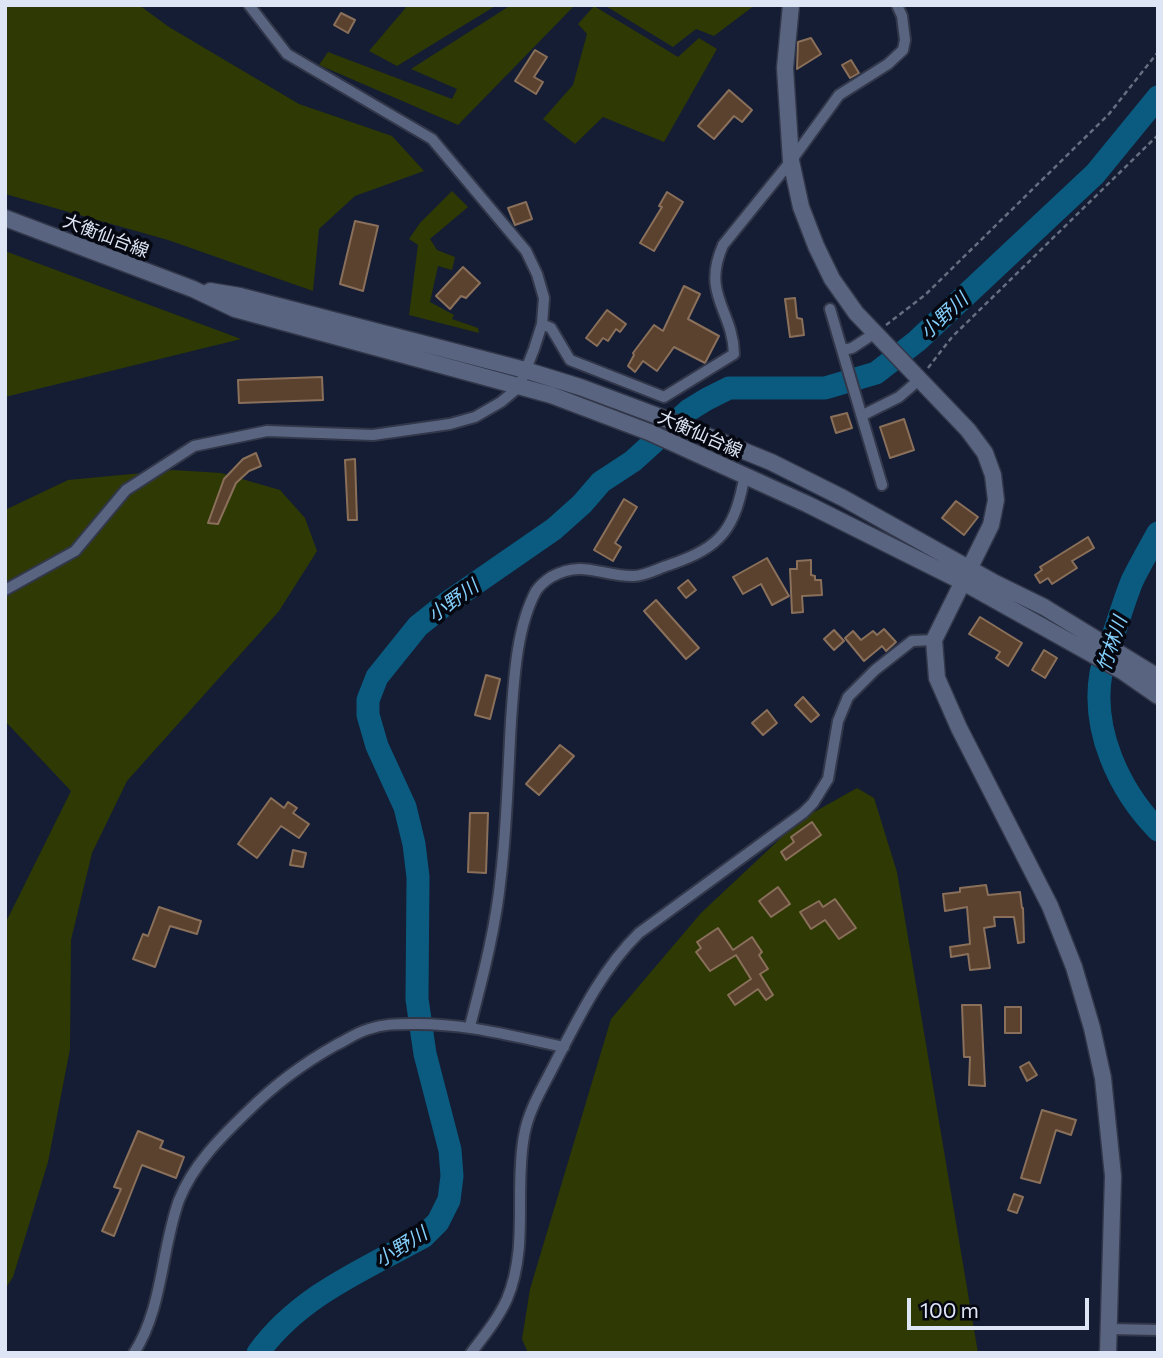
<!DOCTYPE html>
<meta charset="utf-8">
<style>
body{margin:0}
#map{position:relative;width:1163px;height:1358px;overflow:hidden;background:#141d33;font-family:Commissioner,sans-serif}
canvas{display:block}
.frame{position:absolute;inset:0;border:7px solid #dee5f5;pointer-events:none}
.scale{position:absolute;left:907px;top:1298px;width:182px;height:32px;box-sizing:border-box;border:4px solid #dee5f5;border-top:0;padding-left:9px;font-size:21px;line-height:24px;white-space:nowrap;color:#dee5f5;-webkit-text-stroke:5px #050811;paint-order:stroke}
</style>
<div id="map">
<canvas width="1163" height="1358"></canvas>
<div class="frame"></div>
<div class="scale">100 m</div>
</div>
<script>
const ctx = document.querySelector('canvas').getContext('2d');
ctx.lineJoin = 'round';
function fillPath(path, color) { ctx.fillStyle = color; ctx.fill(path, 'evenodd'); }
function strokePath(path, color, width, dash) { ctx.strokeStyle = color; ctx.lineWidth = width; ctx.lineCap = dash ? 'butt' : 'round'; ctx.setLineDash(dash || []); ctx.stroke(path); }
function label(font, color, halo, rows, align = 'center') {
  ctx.font = font + ' Commissioner,"Noto Sans JP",sans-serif'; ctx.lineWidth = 7; ctx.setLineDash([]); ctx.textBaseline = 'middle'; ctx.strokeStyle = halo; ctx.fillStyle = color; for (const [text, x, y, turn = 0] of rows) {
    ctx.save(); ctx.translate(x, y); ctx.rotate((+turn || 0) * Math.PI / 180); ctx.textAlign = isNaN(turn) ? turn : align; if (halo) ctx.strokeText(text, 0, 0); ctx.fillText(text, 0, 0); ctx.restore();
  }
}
fillPath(new Path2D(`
 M5 5H139L169 27 299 104 392 136 424 171 355 196 319 229 313 291 168 240 5 194 7 51Z
 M408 5H497L397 66 369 51Z
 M511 5H575L458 125 319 65 328 52 452 99 457 89 411 69Z
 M604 5H755L714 36 696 29 673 47Z
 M594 6 678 57 699 38 717 49 664 142 603 117 575 144 543 119 573 85 587 34 578 24Z
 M452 191 468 207 430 239 437 250 455 257 452 270 438 266 430 302 454 315 452 319 478 328 479 333 409 315 418 245 409 239 420 223Z
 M5 251 241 339 5 397Z
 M174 470 221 473 280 490 305 518 317 551 279 611 127 781 92 853 71 940 70 1049 48 1162 13 1277 5 1289V924L71 791 5 721V510L68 480Z
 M857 788 874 798 897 872 978 1353H528L522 1339 530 1289 611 1019 701 913 800 820Z`), '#2f3904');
strokePath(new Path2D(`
 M1158 533C1149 549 1140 565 1132 581 1124 601 1118 622 1111 642 1108 652 1103 663 1101 673 1091 730 1119 790 1158 830
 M258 1353C299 1296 363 1270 423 1237L438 1222 449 1200 452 1176 450 1150 425 1054 417 999 418 877 414 844 405 807 377 746 368 715V700L377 677 418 626 447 603 554 529 582 504 601 482 633 461 689 410 707 399 729 388H825L876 373 917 341 1095 174 1158 97`), '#0a5b7f', 23);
const building = new Path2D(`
 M341 13 355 20 348 33 334 25Z
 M811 38 821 54 797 69 798 42Z
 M535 50 547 57 534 77 543 82 536 94 515 81Z
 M851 60 859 73 850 78 842 65Z
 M729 90 752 110 742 122 734 116 714 139 698 126Z
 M667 192 683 202 654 251 640 243 662 207 659 206Z
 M526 202 532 219 515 225 508 208Z
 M355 221 378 226 363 291 340 284Z
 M463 267 480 283 466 298 461 296 450 309 436 296Z
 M684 286 700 294 688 319 719 336 705 363 674 347 657 371 643 361 635 372 628 366 634 355 633 353 654 325 663 331Z
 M795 298 797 318 802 319 804 335 790 337 785 299Z
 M607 310 626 324 620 332 616 329 608 341 603 338 597 346 586 338Z
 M322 377 323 400 239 403 238 380Z
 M847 413 852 428 836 433 831 417Z
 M904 419 914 450 890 458 880 427Z
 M256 453 261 466 249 471 236 483 218 524 208 523 224 479 243 459Z
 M355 459 357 520H348L345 460Z
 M624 499 637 507 615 543 621 547 613 561 594 550Z
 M956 501 978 517 964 535 942 518Z
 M1088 537 1094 548 1072 561 1077 568 1052 584 1048 578 1040 583 1035 575 1042 570 1040 567Z
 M767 558 789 596 772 605 761 584 743 594 733 577Z
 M811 560V575L815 576V580H821L822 595 802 596 803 612 792 613 790 569H797V561Z
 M688 580 696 590 686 598 678 588Z
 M656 600 699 648 686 659 644 611Z
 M980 617 1022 643 1008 666 996 658 1000 652 969 634Z
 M884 629 896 642 886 651 882 646 864 661 845 638 853 631 861 640 873 631 877 635Z
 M834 630 844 641 834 650 824 639Z
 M1044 650 1057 658 1045 678 1032 670Z
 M486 675 500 679 490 719 475 715Z
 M803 697 819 715 811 722 795 705Z
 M767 710 777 723 763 735 752 723Z
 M560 745 574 756 539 795 526 784Z
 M271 798 284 808 288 802 297 808 293 813 309 824 299 838 281 826 257 858 238 844Z
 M470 813H488L486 873 468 872Z
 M812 822 821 835 786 860 781 852 794 842 791 837Z
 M293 850 306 853 303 867 290 865Z
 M986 885 988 895 1020 892 1022 908H1023L1024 942 1018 943 1014 917H994L995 926 984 928 990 968 970 970 968 954 951 957 950 947 970 944 967 907 945 911 943 894 960 892V888Z
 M778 887 790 904 771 917 759 901Z
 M835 899 856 928 839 939 825 920 811 929 800 912 819 901 823 907Z
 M159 907 201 921 197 934 170 926 155 967 133 959 143 934 148 936Z
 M718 928 733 950 752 937 762 952 759 955 768 969 760 974 773 995 766 1000 758 989 735 1005 728 995 751 979 736 955 710 971 696 952 701 948 697 942Z
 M962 1005H981L985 1086 969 1085 970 1057H964Z
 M1005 1007H1021V1033H1005Z
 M1029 1062 1037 1075 1027 1081 1020 1067Z
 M1042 1110 1076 1120 1071 1135 1056 1130 1040 1183 1021 1178Z
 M138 1131 163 1141 160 1148 184 1157 176 1178 142 1165 114 1236 102 1231 121 1189 114 1187Z
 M1014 1194 1023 1197 1017 1213 1008 1210Z`);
fillPath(building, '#5a422e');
strokePath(building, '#8a705b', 2);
const street = new Path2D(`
 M830 309 882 485
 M542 324 551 328 570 360 664 397 734 354C733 310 701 295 723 245L791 161 839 95 888 64 903 50 905 40 902 16 897 5
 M843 350 852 348 875 333
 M863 415 899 397 920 379
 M5 590 75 551 126 490 194 446 267 431 373 435 450 424 475 417 501 402 519 387 534 349 542 324 544 298 537 274 526 251 432 139 287 54 249 5
 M470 1026C483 976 496 927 501 875 507 824 508 772 511 721 514 681 516 628 536 591 540 585 545 581 551 577 584 559 601 577 634 576 645 576 659 568 669 565 723 547 735 528 745 474
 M1109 1329 1158 1330
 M134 1353C163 1308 161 1250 179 1200 193 1165 220 1138 247 1112 274 1085 302 1064 336 1045 347 1040 357 1032 369 1029 383 1024 397 1024 411 1024 466 1023 511 1036 564 1047
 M471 1353C484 1336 498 1319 507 1299 529 1247 514 1190 524 1136 528 1111 542 1089 553 1067 577 1021 601 970 639 933L803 813 813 803 828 779 838 721 848 697 875 670 912 641 934 640`);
const secondary = new Path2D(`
 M791 5 785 68 791 161 801 207 816 246 832 279 856 313 968 430 985 453 993 475 996 500 991 525 934 640 937 678 959 728 1050 906 1074 967 1092 1028 1103 1078 1113 1176 1108 1353
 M5 218 193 289 235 309 551 395 649 432 807 504 961 581 1122 671 1158 696
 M210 291 240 296 525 370 580 387 663 418 771 462 843 498 995 583 1044 607 1158 677`);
strokePath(street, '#32374a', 14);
strokePath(secondary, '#32374a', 19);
strokePath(new Path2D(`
 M886 325 925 295 1109 114 1158 52
 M928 368 952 337 1158 135`), '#666e81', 2.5, [5, 3.5]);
strokePath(street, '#596580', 10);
strokePath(secondary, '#596580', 16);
label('18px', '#dee5f5', '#050811', [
 ["大衡仙台線",106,236,21],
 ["大衡仙台線",700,434,24]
]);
label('italic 19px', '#85d0fc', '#050811', [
 ["小野川",944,316,-43],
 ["小野川",453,601,-36],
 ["竹林川",1112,644,-72],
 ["小野川",401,1247,-32]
]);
</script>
